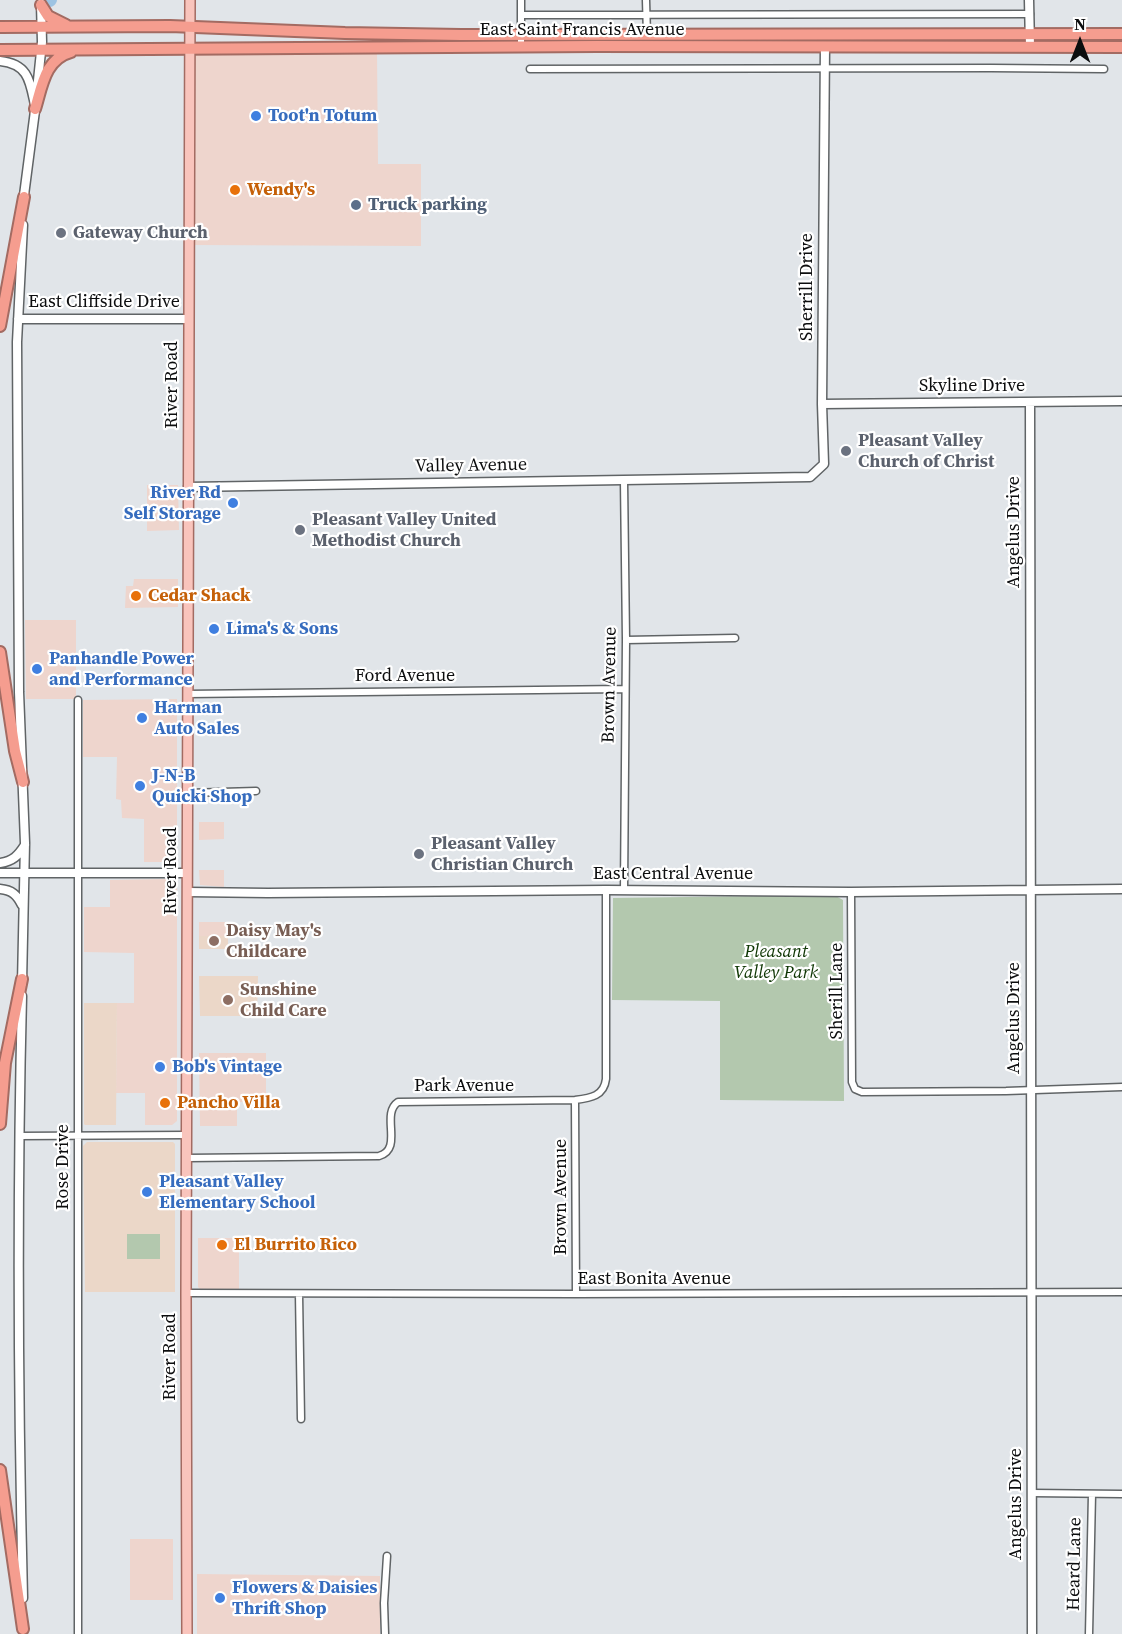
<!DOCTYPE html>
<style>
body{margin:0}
#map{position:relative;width:1122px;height:1634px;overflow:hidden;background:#e1e5e9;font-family:"Source Serif 4",serif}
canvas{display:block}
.north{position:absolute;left:1050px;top:12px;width:60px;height:60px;-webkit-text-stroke:4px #fff;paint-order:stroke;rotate:0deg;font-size:16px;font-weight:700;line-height:24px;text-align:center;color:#0c0d0e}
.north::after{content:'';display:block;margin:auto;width:21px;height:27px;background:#0c0d0e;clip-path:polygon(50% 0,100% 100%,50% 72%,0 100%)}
</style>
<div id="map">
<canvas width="1122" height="1634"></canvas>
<div class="north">N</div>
</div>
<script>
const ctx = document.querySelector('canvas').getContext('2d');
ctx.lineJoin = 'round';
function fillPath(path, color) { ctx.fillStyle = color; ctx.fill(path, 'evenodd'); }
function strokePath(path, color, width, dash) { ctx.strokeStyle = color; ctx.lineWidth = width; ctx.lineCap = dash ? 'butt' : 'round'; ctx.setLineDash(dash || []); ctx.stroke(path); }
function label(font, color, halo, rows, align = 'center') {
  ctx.font = font + ' "Source Serif 4",serif'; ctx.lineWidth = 4.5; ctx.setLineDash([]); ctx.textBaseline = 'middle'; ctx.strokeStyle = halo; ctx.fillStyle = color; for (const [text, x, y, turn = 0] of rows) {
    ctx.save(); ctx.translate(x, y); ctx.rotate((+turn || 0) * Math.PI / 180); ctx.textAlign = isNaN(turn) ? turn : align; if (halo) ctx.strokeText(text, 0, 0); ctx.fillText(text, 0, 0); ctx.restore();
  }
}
fillPath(new Path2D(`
 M195 50H377L378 164H421V246L193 245Z
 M147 485H178L179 530 147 531Z
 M134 579H178V607L125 608 126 586H133Z
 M25 620H76V699H26Z
 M177 699V859L174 862H144V819L122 818 121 800 116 799 117 757H83V700Z
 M199 822H224V839L199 840Z
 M199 870H224V887L200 885Z
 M167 879 177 884V1121L172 1125H145V1093H116L117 1003H134V953L84 952V907H110V880Z
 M199 922H228V936H199Z
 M199 1053H266V1102H237V1126H200Z
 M198 1238H239V1290L200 1289 198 1287Z
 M130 1539H173V1600H130Z
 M197 1574 380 1576V1634H197Z`), '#eed5cd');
fillPath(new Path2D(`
 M199 936H228V949H199Z
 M199 976H258L257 1016H200Z
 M84 1003H117L116 1125H85L84 1124Z
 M87 1142H173L175 1144V1292H85L83 1146Z`), '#ebd7c8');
fillPath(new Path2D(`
 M834 895 843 900V904L844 1101 720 1100V1001L612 1000 613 898Z
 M127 1234H160V1259H127Z`), '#b3c8ae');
strokePath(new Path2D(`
 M50 1 51 0`), '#9dc3e2', 12);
const street = new Path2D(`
 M521 0V47
 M646 0 647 35
 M521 15 1030 14
 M530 69 991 68 1104 69
 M626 640 735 638
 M187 694 624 689
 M187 793 256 791
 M624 890 626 640 624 481
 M851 892 852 1082 855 1089 862 1092 1006 1091 1122 1087
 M575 1100 576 1294
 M19 1136 187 1135
 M187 1158 379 1156C404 1149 380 1114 398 1102L575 1100C591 1098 604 1096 606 1079V890
 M186 1293 576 1294 1122 1292
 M299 1294 301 1419
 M1032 1493 1122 1494
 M78 1634V700
 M385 1634 384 1603 387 1556
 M1089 1634 1092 1494`);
const secondary = new Path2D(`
 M1029 0 1030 46
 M0 61C29 64 30 82 35 105
 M37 90 42 42 41 4
 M23 203 36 103
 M18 319H189
 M1030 402 1032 1634
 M822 404 1122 401
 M188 487 810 477 824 464 822 404 825 46
 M0 863C13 861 18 856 25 845
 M0 873H187
 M0 889C12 890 17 895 22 905
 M188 892 268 893 606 890 851 892 1122 889
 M22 983 25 843 19 692 17 342 23 225
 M22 996C17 1196 18 1397 23 1598`);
const primary = new Path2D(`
 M187 1634 186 1293 190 0`);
const highway = new Path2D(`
 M41 5 48 16 66 25
 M0 27 170 26 345 33 461 35 1122 34
 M0 50 597 46 1122 47
 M35 109C42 86 45 59 71 52
 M0 326 24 197
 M0 652 15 751 23 782
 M0 1124 5 1063 22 979
 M0 1470 23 1629`);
strokePath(street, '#606466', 9);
strokePath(secondary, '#606466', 11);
strokePath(primary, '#a36b62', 12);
strokePath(highway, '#a36b62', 14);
strokePath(street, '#fff', 6);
strokePath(secondary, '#fff', 8);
strokePath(primary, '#f9c4bc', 9);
strokePath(highway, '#f59d8f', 10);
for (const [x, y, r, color] of [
 [256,116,6,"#3f7fe0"],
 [235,190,6,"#e8710a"],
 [356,205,6,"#5c6f8a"],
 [61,233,6,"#6b7280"],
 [846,451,6,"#6b7280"],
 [233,503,6,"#3f7fe0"],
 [300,530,6,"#6b7280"],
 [136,596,6,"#e8710a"],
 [214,629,6,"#3f7fe0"],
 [37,669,6,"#3f7fe0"],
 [142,718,6,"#3f7fe0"],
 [140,786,6,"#3f7fe0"],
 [419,854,6,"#6b7280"],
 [214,941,6,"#8d6e63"],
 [228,1000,6,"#8d6e63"],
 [160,1067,6,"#3f7fe0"],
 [165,1103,6,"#e8710a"],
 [147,1192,6,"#3f7fe0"],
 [222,1245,6,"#e8710a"],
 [220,1598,6,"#3f7fe0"]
]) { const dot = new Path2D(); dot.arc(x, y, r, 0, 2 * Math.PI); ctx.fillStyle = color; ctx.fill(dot); strokePath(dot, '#fff', 2); }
label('18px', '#0c0d0e', '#fff', [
 ["East Saint Francis Avenue",582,30],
 ["Sherrill Drive",807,287,-90],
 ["East Cliffside Drive",104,302],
 ["River Road",172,385,-90],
 ["Skyline Drive",972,386],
 ["Valley Avenue",471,466,-1],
 ["Angelus Drive",1014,532,-90],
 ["Ford Avenue",405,676],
 ["Brown Avenue",610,685,-89],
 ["River Road",171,871,-90],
 ["East Central Avenue",673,874],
 ["Sherill Lane",837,991,-90],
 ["Angelus Drive",1014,1018,-90],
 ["Park Avenue",464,1086],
 ["Rose Drive",63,1167,-90],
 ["Brown Avenue",561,1197,-90],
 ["East Bonita Avenue",654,1279],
 ["River Road",170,1357,-90],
 ["Angelus Drive",1016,1504,-90],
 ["Heard Lane",1075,1564,-89]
]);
label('bold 18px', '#366cbe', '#fff', [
 ["Toot'n Totum",268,116],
 ["River Rd",221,493,"right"],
 ["Self Storage",221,514,"right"],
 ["Lima's & Sons",226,629],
 ["Panhandle Power",49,659],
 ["and Performance",49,680],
 ["Harman",154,708],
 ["Auto Sales",154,729],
 ["J-N-B",152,776],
 ["Quicki Shop",152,797],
 ["Bob's Vintage",172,1067],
 ["Pleasant Valley",159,1182],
 ["Elementary School",159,1203],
 ["Flowers & Daisies",232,1588],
 ["Thrift Shop",232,1609]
], 'left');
label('bold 18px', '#c56008', '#fff', [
 ["Wendy's",247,190],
 ["Cedar Shack",148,596],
 ["Pancho Villa",177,1103],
 ["El Burrito Rico",234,1245]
], 'left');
label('bold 18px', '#4e5e75', '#fff', [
 ["Truck parking",368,205]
], 'left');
label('bold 18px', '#5b616d', '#fff', [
 ["Gateway Church",73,233],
 ["Pleasant Valley",858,441],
 ["Church of Christ",858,462],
 ["Pleasant Valley United",312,520],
 ["Methodist Church",312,541],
 ["Pleasant Valley",431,844],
 ["Christian Church",431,865]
], 'left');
label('bold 18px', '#785e54', '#fff', [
 ["Daisy May's",226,931],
 ["Childcare",226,952],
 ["Sunshine",240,990],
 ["Child Care",240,1011]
], 'left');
label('italic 18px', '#0e3603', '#fff', [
 ["Pleasant",776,952],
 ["Valley Park",776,973]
]);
</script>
